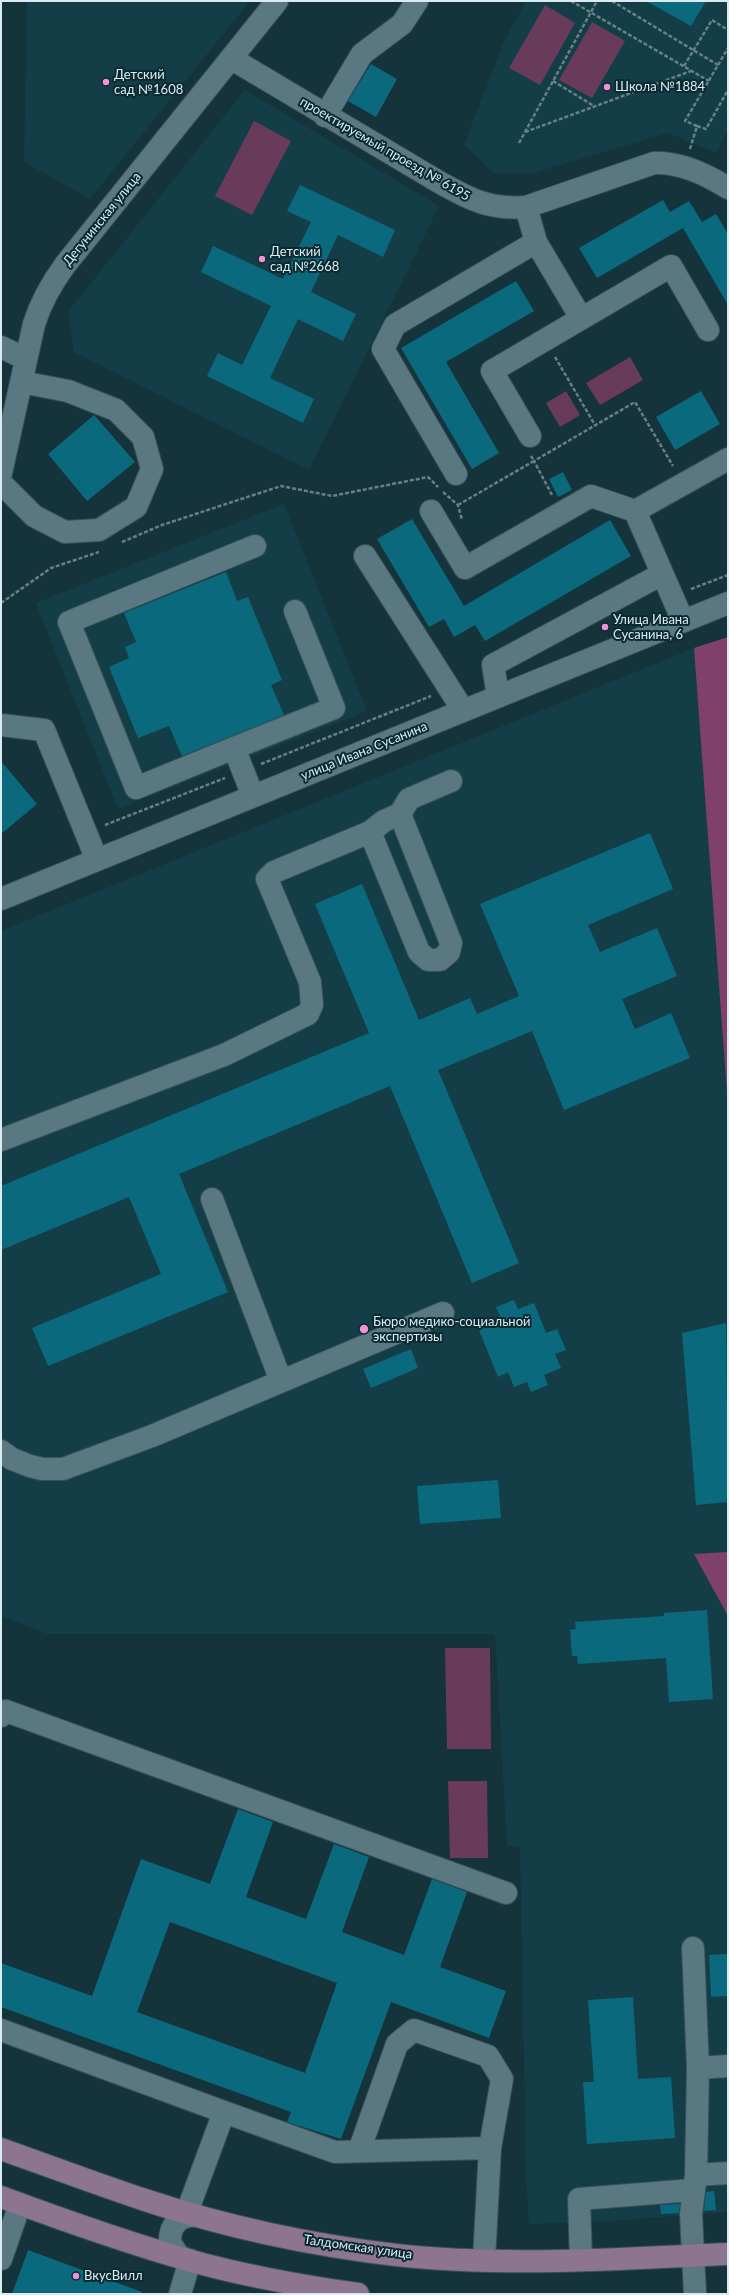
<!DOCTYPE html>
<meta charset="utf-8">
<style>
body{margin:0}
#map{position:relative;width:729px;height:2295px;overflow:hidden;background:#15333b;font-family:Lato,sans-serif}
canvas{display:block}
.frame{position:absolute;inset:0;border:2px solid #dbecf1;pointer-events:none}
</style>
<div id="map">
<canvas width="729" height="2295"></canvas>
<div class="frame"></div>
</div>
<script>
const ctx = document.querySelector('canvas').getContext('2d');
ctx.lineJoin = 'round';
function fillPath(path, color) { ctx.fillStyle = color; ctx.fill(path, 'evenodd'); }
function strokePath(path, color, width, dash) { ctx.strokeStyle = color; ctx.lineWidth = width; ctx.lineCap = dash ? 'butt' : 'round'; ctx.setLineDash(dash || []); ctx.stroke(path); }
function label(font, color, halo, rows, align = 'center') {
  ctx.font = font + ' Lato,sans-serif'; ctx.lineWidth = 4; ctx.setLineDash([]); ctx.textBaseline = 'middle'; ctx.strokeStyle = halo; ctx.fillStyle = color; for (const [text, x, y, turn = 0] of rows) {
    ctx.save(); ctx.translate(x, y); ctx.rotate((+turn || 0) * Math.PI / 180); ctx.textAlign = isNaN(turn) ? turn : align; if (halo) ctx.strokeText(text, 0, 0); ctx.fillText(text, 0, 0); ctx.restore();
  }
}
fillPath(new Path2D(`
 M27 1H250L90 199 24 162Z
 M526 1H728V129L716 153 668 133 533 173H494L464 145 503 44Z
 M245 90 439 206 309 470 74 352 68 312Z
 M284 504 367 711 118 809 36 603Z
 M728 637V2212L609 2221 529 2224 526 2178 520 1847 507 1846 495 1634H48L1 1616V931L694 648Z`), '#143e47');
fillPath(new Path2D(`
 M545 5 575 23 540 85 509 68Z
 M592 22 625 41 592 98 559 80Z
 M254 121 291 141 252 215 215 196Z
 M630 357 643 380 600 405 586 383Z
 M566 391 580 415 560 427 546 403Z
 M445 1648H490L491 1749H447Z
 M448 1781H487L488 1858H450Z`), '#693b5b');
fillPath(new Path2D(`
 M728 637V1106L694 648Z
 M728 1552V1616L694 1554Z`), '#7f406c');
fillPath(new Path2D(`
 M646 1H706L691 26Z
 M371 64 397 79 376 117 348 101Z
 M300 185 395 230 383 257 338 235 311 292 356 314 343 341 298 319 270 378 314 399 303 423 207 376 218 353 242 365 271 306 201 272 213 246 283 279 311 222 287 211Z
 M663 200 670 212 689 201 702 222 716 214 728 234V305L683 228 597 278 579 248Z
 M516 281 534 311 446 362 499 453 472 469 401 348Z
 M701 391 720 424 675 450 656 417Z
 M94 415 135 462 87 501 48 454Z
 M563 472 572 490 558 497 549 479Z
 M412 519 464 606 610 520 631 556 485 641 475 625 454 637 444 619 429 627 377 539Z
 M226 572 237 601 248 597 282 680 271 685 284 715 182 756 169 726 138 738 109 667 129 658 125 647 136 642 124 613Z
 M1 761 37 804 1 834Z
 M650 833 673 889 588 925 600 952 657 928 677 976 622 999 635 1029 671 1013 690 1058 564 1110 532 1031 438 1070 519 1263 472 1283 390 1086 179 1174 228 1292 48 1366 32 1328 161 1274 129 1197 1 1250V1186L369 1033 315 904 362 884 419 1020 470 998 477 1014 519 996 480 904Z
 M514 1300 518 1309 534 1303 546 1333 557 1329 566 1350 555 1354 561 1368 544 1375 548 1385 531 1392 527 1382 514 1387 508 1372 498 1377 479 1330 489 1326 487 1322 500 1316 496 1307Z
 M726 1323 728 1502 696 1505 682 1333Z
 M411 1349 418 1368 371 1388 363 1369Z
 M498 1480 501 1518 420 1524 417 1486Z
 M707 1610 713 1699 669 1702 666 1658 578 1664 577 1656H572L570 1630 576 1629 575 1622 664 1616V1613Z
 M238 1809 273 1822 246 1897 306 1919 334 1844 369 1857 342 1932 404 1955 432 1879 467 1892 440 1967 506 1991 489 2038 391 2002 341 2139 287 2122 291 2112 1 2007V1963L92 1996 141 1859 210 1884ZM170 1922 337 1983 305 2073 137 2012Z
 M728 1954V1996L711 1997 709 1955Z
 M633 1997 638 2079 671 2077 675 2138 587 2144 583 2082H594L588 2000Z
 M714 2191 716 2210 704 2211 706 2192Z
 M680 2204 679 2213 661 2214 660 2205Z
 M28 2250 142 2292V2294H12Z`), '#0a697d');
const minor = new Path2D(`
 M232 59 439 182C469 199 490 210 526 207L654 163C681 162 706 174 728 188
 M325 116 362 54 402 24 417 1
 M526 207 536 242 581 318
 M1 347 26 359
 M530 436 492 371 671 266 708 330
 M1 473 34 324C41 302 51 284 65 265L277 1
 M456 474 383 349 395 325 536 242
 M1 483 34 516 65 532 99 530 136 507 152 469 143 437 116 410 68 391 21 382
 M431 511 465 568 591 496 635 511 728 459
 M635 511 683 621
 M365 556 463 710
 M498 696 493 665 662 574
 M1 725 44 730 97 860
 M234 748 136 788 69 622 255 546
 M253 796 234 748 334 708 295 611
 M370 832 419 952 428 960H440L449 952 451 943 400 814
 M1 899 728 603
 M1 1140 224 1055 308 1014 312 1005 310 982 267 879 274 872 370 832 384 821 400 814 409 799 451 781
 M212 1199 281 1381
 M1 1451 12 1459 30 1466 42 1469H63L152 1436 443 1313
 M1 1716 6 1711 506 1893
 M693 1948 698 2068 696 2175 691 2214 695 2294
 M1 2030 224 2112
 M698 2068 728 2066
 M359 2151 397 2044 414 2030 488 2056 502 2079 490 2148
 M696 2175 728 2173
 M187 2212 224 2112 335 2152 490 2148 484 2260
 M1 2259 20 2204
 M186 2259 179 2256 170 2243C169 2225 180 2214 198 2216
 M581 2260 579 2199 693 2190
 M180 2294 190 2260`);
const major = new Path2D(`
 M1 2149C49 2166 97 2184 145 2200 226 2227 311 2245 396 2255 506 2267 618 2259 728 2254
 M1 2197C63 2220 125 2242 188 2260 244 2276 302 2286 358 2294`);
strokePath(minor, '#395158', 24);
strokePath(major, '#395158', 24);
strokePath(new Path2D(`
 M571 1 709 81
 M612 1 718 65
 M684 66 712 20 728 30
 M553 81 594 106
 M697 126 706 129 728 90
 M525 132 691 71
 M519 143 597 1
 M690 149 697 126 685 121 728 48
 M555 357 595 425
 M443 492 458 505 462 520
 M552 495 534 461 635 402 673 466
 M458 505 534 461 531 456
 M122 542 162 525 281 486 332 496 428 477 438 487
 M691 589 728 575
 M1 603 51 568 99 552
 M261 764 431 696
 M105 825 225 778`), '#678086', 2.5, [4, 2]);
strokePath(minor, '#597881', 22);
strokePath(major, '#8d7491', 22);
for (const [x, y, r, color] of [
 [106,82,4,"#f391d5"],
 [607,87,4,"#f391d5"],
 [262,259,4,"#f391d5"],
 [605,627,4,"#f391d5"],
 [364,1329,5,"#f391d5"],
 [76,2276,4,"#f391d5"]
]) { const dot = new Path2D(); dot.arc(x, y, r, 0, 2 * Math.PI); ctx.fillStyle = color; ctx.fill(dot); strokePath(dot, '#0a2931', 1.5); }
label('13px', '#dbecf1', '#0a2931', [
 ["Детский",114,75],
 ["сад №1608",114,90],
 ["Школа №1884",615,87],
 ["Детский",270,252],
 ["сад №2668",270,267],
 ["Улица Ивана",613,620],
 ["Сусанина, 6",613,635],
 ["Бюро медико-социальной",373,1322],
 ["экспертизы",373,1337],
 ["ВкусВилл",84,2276]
], 'left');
label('13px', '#dbecf1', '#0a2931', [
 ["проектируемый проезд № 6195",385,149,30],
 ["Дегунинская улица",102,219,-51],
 ["улица Ивана Сусанина",364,751,-22],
 ["Талдомская улица",358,2247,8]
]);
</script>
